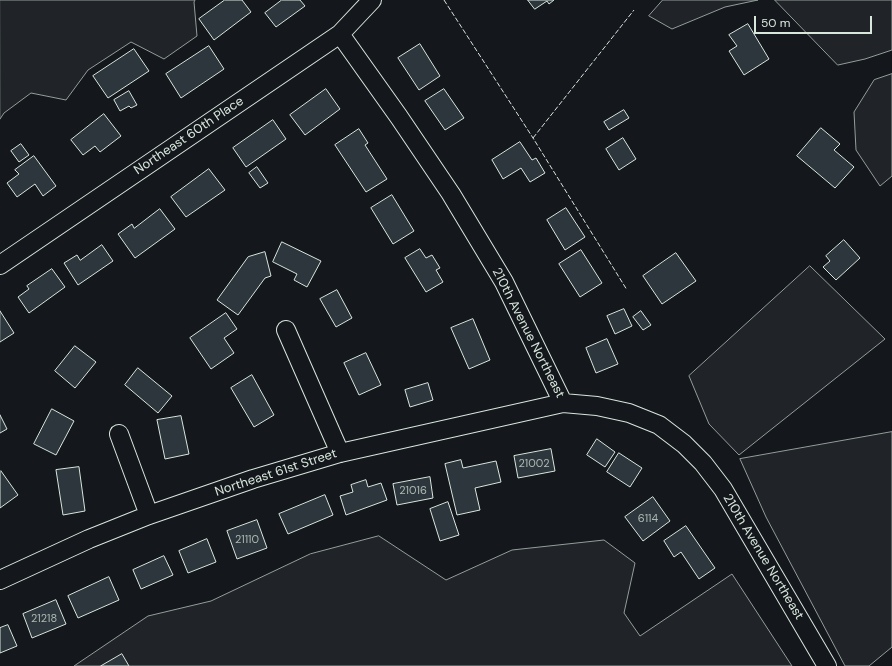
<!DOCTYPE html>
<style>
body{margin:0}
#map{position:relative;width:892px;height:666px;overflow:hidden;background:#14181c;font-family:"DM Sans",sans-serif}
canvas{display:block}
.scale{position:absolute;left:754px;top:16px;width:118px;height:18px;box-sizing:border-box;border:2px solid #d8e6dc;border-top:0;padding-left:5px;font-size:12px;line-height:14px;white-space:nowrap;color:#d8e6dc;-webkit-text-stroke:3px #14181c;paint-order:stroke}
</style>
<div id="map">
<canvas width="892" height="666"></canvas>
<div class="scale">50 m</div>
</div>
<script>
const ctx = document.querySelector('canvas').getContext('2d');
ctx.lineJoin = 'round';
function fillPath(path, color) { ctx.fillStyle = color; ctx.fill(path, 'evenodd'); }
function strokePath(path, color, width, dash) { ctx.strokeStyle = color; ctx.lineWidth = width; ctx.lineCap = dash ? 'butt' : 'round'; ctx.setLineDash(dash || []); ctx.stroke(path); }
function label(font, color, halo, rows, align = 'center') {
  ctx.font = font + ' "DM Sans",sans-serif'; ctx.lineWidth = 3; ctx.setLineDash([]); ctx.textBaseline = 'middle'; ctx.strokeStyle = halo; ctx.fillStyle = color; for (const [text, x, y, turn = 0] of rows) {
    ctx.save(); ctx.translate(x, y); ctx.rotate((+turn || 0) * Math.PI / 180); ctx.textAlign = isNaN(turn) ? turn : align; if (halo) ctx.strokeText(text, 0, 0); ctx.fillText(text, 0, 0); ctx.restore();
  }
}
const green = new Path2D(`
 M0 0H195L194 2 197 36 164 59 131 42 88 70 66 100 31 93 4 113 0 119Z
 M663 0H758L725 7 672 29 649 16Z
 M775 0H892V50L865 59 838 65Z
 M892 74V176L880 186 856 150 854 112 874 80Z
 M810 266 885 339 739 455 709 424 689 376Z
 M892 432V647L869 666H845L766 517 740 459Z
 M379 536 446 580 512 550 604 540 635 563 624 613 640 636 732 574 792 666H74L148 616 211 601 310 554Z`);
fillPath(green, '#202428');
strokePath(green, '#939e99', 1);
const building = new Path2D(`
 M225 0H242L251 12 214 40 199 19Z
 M282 0H300L305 6 276 27 265 13Z
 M528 0H554L549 4 547 1 535 9Z
 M748 24 769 59 744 75 729 51 737 46 729 35Z
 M420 44 440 76 419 90 398 58Z
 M209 46 224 69 181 98 166 74Z
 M134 49 149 71 108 98 93 76Z
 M326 89 340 109 305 135 290 115Z
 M444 89 464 118 445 130 425 101Z
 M129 91 137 105 131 108 129 106 120 111 114 100Z
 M624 110 629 118 609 130 604 122Z
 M104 114 121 136 100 152 95 146 83 155 71 140Z
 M273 120 286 139 246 167 233 148Z
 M821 128 840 144 834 150 854 167 835 188 797 156Z
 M359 129 368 143 365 145 387 179 366 192 335 145Z
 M623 138 636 159 619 170 606 149Z
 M520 142 532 160 536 158 545 173 530 182 521 168 503 179 492 160Z
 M21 144 29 155 19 162 11 151Z
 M34 156 56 186 43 196 35 184 17 197 7 183 19 174 15 170Z
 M257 167 268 183 260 188 249 173Z
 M209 169 225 190 186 217 171 197Z
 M392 195 414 231 393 244 371 208Z
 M566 208 585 237 565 250 547 220Z
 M160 209 175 229 135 258 118 234 132 224 134 228Z
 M844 240 860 258 836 280 823 267 830 261 826 256Z
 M282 242 321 261 307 287 294 280 297 274 273 262Z
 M102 245 113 261 78 285 64 263 77 255 80 260Z
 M420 249 426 258 432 255 440 268 436 270 443 282 426 292 405 258Z
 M581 250 602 283 580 297 559 264Z
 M265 252 271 276 265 278 238 315 217 300 248 257Z
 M676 253 696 281 662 304 643 276Z
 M52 269 65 287 29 313 18 297 29 289 27 286Z
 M337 290 352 318 336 327 320 299Z
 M624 309 632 326 615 334 607 316Z
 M0 311 14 333 0 342Z
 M641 311 651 325 643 330 633 317Z
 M226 313 237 329 224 338 234 353 211 369 190 338Z
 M473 319 490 360 469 369 451 328Z
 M607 339 618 364 596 373 586 348Z
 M75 346 96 362 75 388 55 371Z
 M366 353 381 385 359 395 344 363Z
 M138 368 172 396 158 413 125 385Z
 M252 375 274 415 254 427 231 388Z
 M428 383 433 400 410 407 405 390Z
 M52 409 74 421 56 455 34 444Z
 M0 415 7 429 0 433Z
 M181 416 189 454 165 459 157 420Z
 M597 439 615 452 605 467 587 455Z
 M551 449 555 471 518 478 514 456Z
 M619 453 642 468 630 487 607 472Z
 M461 460 463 468 496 461 501 482 475 488 480 510 457 515 445 464Z
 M79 467 85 511 63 515 56 470Z
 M1 471 18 495 0 508V472Z
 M430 477 433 498 397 505 393 484Z
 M366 480 368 487 381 483 387 500 346 515 340 496 353 492 351 485Z
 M325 495 333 515 288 534 279 514Z
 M653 497 670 521 643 541 625 517Z
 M448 502 459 535 440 541 430 509Z
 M257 520 267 548 237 559 227 531Z
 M686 526 715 568 699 579 681 552 674 557 664 541Z
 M207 539 216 562 188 573 179 551Z
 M164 556 173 575 141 589 133 570Z
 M109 577 119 600 78 618 68 596Z
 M56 600 66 624 32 638 23 614Z
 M8 625 17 646 0 653V628Z
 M122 654 129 666H101Z`);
fillPath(building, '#2c363c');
strokePath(building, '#d8e6dc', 1);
const minor = new Path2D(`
 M340 34 399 117 451 194 504 282 563 403
 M0 265 340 34 372 0
 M286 330 340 453
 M119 434 149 515
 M0 580 89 539 149 515 253 479 340 453 563 403 597 406 629 413 659 425 684 444 703 463 723 489 827 666`);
strokePath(minor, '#d8e6dc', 20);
strokePath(minor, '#14181c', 18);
strokePath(new Path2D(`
 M444 0 533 138 627 290
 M533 138 634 10`), '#d8e6dc', 1, [5, 2]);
label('11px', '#adbab4', null, [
 ["21002",534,464],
 ["21016",413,491],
 ["6114",648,519],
 ["21110",247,540],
 ["21218",44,619]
]);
label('13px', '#d8e6dc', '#14181c', [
 ["Northeast 60th Place",189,136,-34],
 ["210th Avenue Northeast",528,333,63],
 ["Northeast 61st Street",276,473,-18],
 ["210th Avenue Northeast",763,557,59]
]);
</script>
